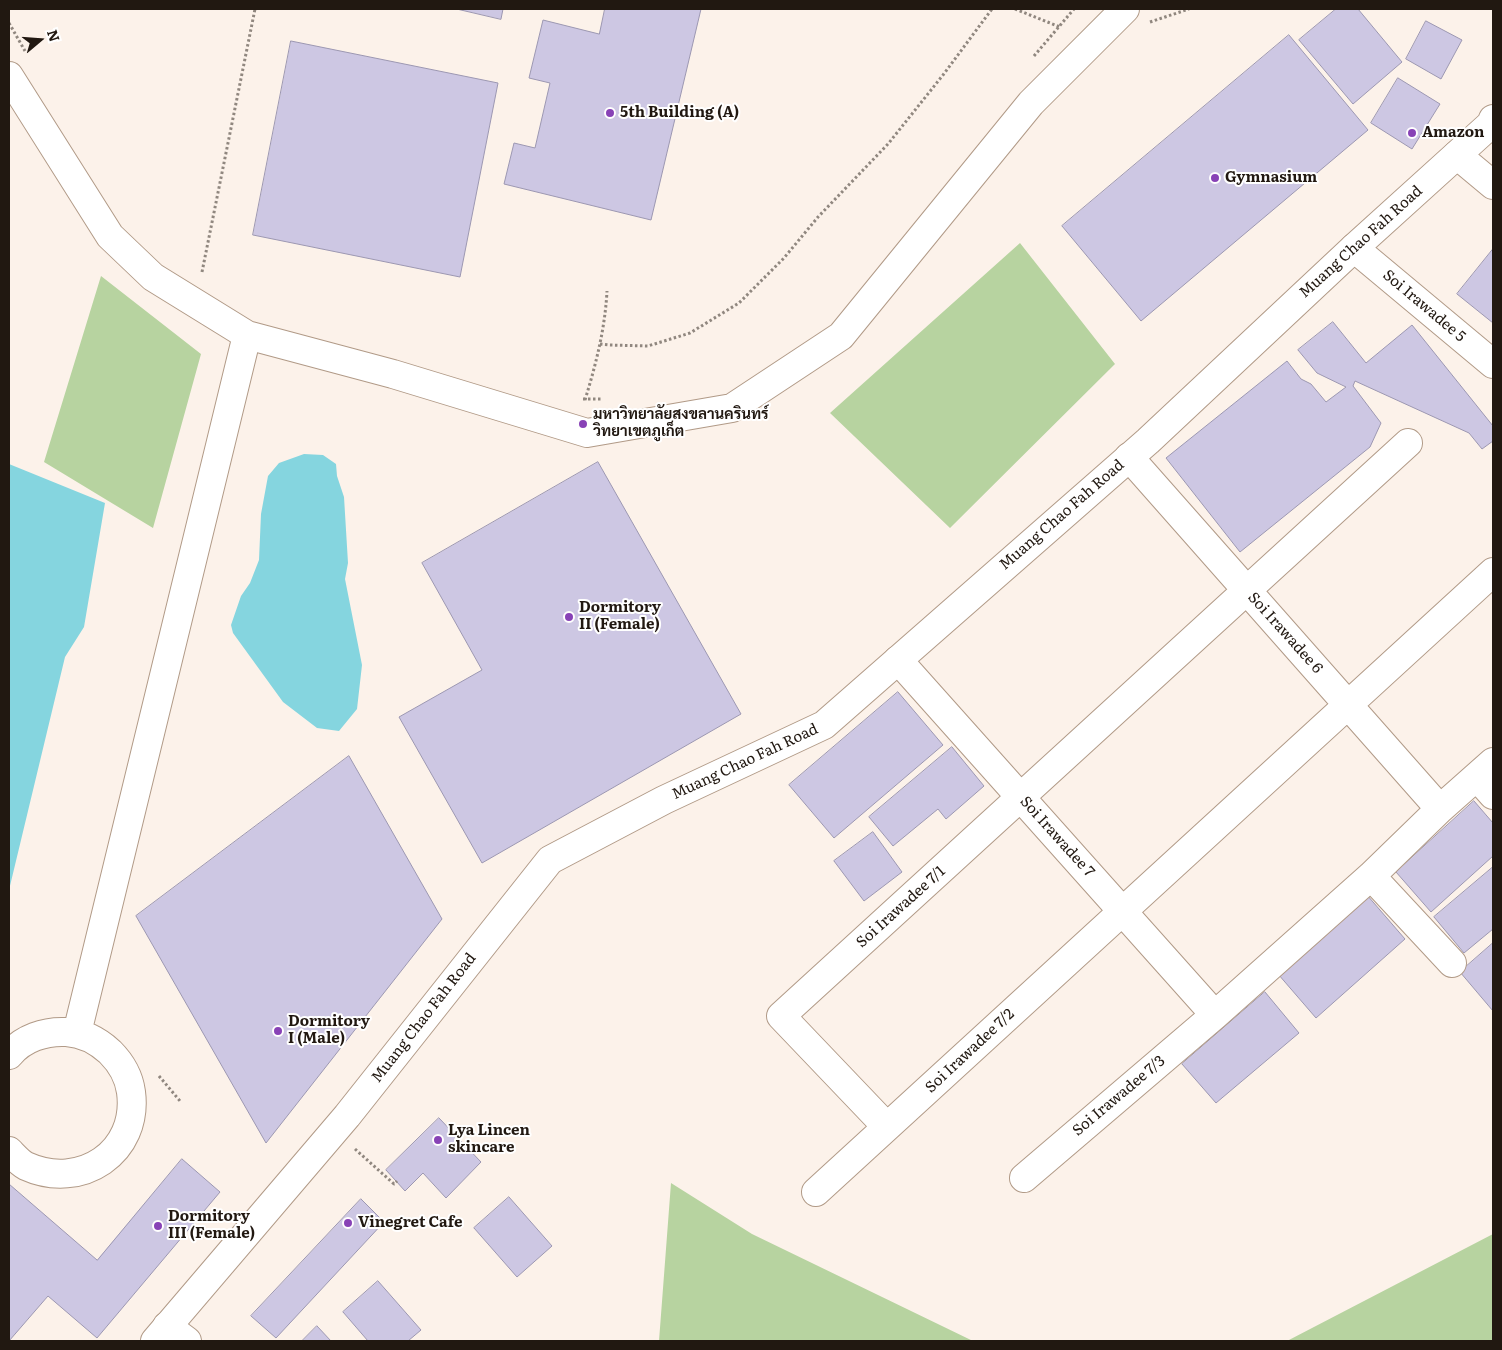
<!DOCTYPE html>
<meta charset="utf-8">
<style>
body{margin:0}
#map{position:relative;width:1502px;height:1350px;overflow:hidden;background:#fcf2ea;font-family:Literata,serif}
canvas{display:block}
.frame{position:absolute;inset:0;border:10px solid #211811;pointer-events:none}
.north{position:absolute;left:15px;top:15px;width:50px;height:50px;-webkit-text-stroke:4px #fff;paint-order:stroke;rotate:72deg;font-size:14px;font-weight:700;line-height:20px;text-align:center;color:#211811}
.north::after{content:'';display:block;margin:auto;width:18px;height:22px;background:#211811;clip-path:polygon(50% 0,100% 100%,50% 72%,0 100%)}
</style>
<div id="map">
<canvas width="1502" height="1350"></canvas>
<div class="frame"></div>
<div class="north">N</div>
</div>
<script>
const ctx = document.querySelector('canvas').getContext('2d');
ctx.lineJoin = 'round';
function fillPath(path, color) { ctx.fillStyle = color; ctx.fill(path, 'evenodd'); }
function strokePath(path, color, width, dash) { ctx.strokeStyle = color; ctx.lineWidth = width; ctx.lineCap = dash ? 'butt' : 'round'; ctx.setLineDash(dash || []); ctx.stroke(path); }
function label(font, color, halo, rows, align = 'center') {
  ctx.font = font + ' Literata,Sarabun,serif'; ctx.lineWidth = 4; ctx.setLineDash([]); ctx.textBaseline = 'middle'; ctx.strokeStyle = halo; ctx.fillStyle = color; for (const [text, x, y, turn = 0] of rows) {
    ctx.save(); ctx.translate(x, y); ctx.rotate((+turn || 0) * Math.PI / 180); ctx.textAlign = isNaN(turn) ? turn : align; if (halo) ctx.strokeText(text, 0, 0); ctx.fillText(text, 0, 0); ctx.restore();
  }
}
fillPath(new Path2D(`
 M1020 243 1115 364 950 528 830 413Z
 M101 276 201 354 153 528 44 462Z
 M671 1183 752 1234 973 1341H659Z
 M1493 1234V1341H1287Z`), '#b7d3a0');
fillPath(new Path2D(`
 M304 454 323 455 336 464 337 476 344 497 348 563 345 579 362 665 357 709 339 731 317 728 283 702 233 633 231 625 241 596 250 583 259 560 261 514 268 476 279 463Z
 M9 464 105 503 84 627 65 657 9 890Z`), '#85d5df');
const building = new Path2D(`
 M457 9H503L501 19Z
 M605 9H701L651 220 504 184 514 143 535 148 550 83 529 78 543 20 599 34Z
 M1336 9H1358L1402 62 1353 104 1299 40Z
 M1426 21 1462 40 1441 79 1406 59Z
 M1289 35 1368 130 1141 321 1062 226Z
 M291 41 498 83 460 277 253 235Z
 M1398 78 1440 104 1412 149 1371 123Z
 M1493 249V323L1457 294Z
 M1333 322 1366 363 1412 325 1493 426V441L1482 449 1469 433 1355 381 1353 386 1381 423 1370 447 1240 552 1166 458 1287 361 1301 379 1311 384 1326 402 1346 387 1317 373 1298 350Z
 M598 462 741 714 482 863 399 717 482 670 422 563Z
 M898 692 943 745 834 838 789 785Z
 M952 747 984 786 946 819 938 809 893 846 869 817Z
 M349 756 442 919 266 1143 136 916Z
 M1474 801 1493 823V856L1431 912 1396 872Z
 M873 832 902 872 864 901 834 861Z
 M1493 867V929L1464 953 1434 917Z
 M1367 895 1405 939 1316 1018 1278 974Z
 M1493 943V1011L1460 972Z
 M1265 992 1299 1033 1216 1103 1182 1064Z
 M439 1118 481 1162 446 1198 423 1173 405 1191 386 1170Z
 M182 1159 220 1192 97 1338 48 1296 9 1341V1184L97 1260Z
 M509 1197 552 1246 517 1277 474 1228Z
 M361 1199 384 1222 276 1338 251 1316Z
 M378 1281 421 1330 408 1341H368L343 1312Z
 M317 1326 331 1341H302Z`);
fillPath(building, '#cdc7e3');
strokePath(building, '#9c97b1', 1);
const street = new Path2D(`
 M9 76 110 236 153 277 247 335 393 374 587 433 732 408 841 336 1031 103 1125 9
 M1457 155 1493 185
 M1354 248 1493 364
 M1129 457 1440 809
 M898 660 1215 1015
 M1477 777 1493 795
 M1371 876 1452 963
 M77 1033 247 335
 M9 1055C23 1038 45 1031 66 1032 84 1033 98 1041 110 1052 121 1063 129 1077 131 1092 139 1152 81 1191 26 1166 20 1163 14 1156 9 1151
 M887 1127 781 1016 1408 443
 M1024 1178 1215 1015 1371 876 1440 809 1493 762
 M816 1192 1493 572
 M167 1326 187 1341`);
const secondary = new Path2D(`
 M155 1341 347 1116 550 860 664 800 824 725 1148 441 1354 248 1491 124 1493 119`);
strokePath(street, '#b19a87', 30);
strokePath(secondary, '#b19a87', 30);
strokePath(new Path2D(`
 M1015 9 1060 27
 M1150 22 1189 9
 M9 23 25 51
 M1034 56 1074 9
 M202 272 255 9
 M600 344 609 345 648 346 690 333 739 303 784 258 818 217 888 144 943 75 992 9
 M583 399H602
 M585 400C596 364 605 329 607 291
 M159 1076 180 1101
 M355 1149 394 1184 397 1181`), '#90877f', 3, [2.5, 2.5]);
strokePath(street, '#fff', 28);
strokePath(secondary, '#fff', 28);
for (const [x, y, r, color] of [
 [610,113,5,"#8842b6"],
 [1412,133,5,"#8842b6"],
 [1215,178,5,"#8842b6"],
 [583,424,5,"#8842b6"],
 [569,617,5,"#8842b6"],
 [278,1031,5,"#8842b6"],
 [438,1140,5,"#8842b6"],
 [348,1223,5,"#8842b6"],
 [158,1226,5,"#8842b6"]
]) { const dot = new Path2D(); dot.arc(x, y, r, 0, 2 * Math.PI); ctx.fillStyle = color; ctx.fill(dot); strokePath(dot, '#fff', 2); }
label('bold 15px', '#211811', '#fff', [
 ["5th Building (A)",620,113],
 ["Amazon",1422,133],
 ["Gymnasium",1225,178],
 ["มหาวิทยาลัยสงขลานครินทร์",593,415],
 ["วิทยาเขตภูเก็ต",593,432],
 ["Dormitory",579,608],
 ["II (Female)",579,625],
 ["Dormitory",288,1022],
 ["I (Male)",288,1039],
 ["Lya Lincen",448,1131],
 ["skincare",448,1148],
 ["Dormitory",168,1217],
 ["III (Female)",168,1234],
 ["Vinegret Cafe",358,1223]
], 'left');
label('15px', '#211811', '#fff', [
 ["Muang Chao Fah Road",1361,242,-42],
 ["Soi Irawadee 5",1424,306,40],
 ["Muang Chao Fah Road",1062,515,-41],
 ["Soi Irawadee 6",1285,633,48],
 ["Muang Chao Fah Road",745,762,-25],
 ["Soi Irawadee 7",1057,837,48],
 ["Soi Irawadee 7/1",901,907,-42],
 ["Muang Chao Fah Road",424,1018,-52],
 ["Soi Irawadee 7/2",970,1051,-43],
 ["Soi Irawadee 7/3",1119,1096,-40]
]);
</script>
